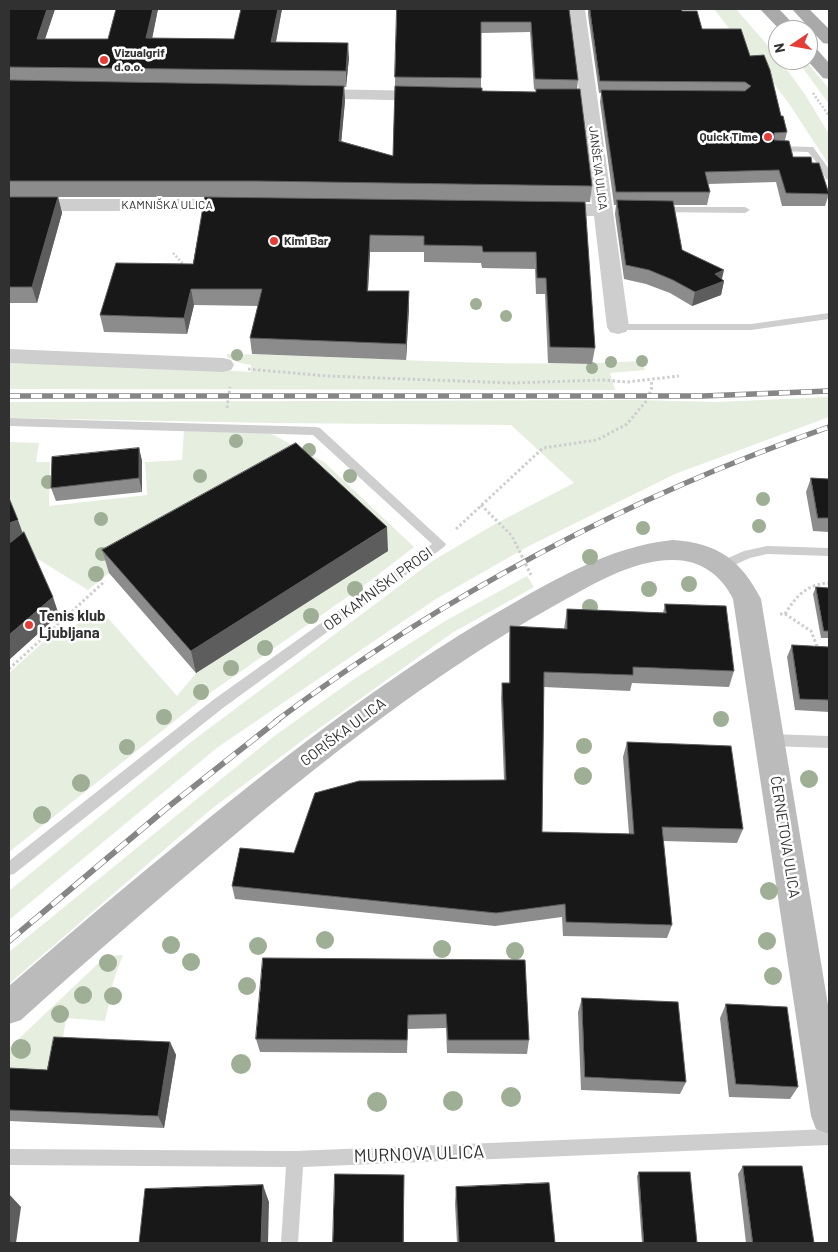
<!DOCTYPE html>
<meta charset="utf-8">
<style>
body{margin:0}
#map{position:relative;width:838px;height:1252px;overflow:hidden;background:#fff;font-family:Barlow,sans-serif}
canvas{display:block}
.frame{position:absolute;inset:0;border:10px solid #313131;pointer-events:none}
.north{position:absolute;left:768px;top:20px;width:50px;height:50px;box-sizing:border-box;background:#fff;border:1px solid #adadad;border-radius:50%;rotate:258deg;font-size:14px;font-weight:700;line-height:20px;text-align:center;color:#313131}
.north::after{content:'';display:block;margin:auto;width:18px;height:22px;background:#e53c37;clip-path:polygon(50% 0,100% 100%,50% 72%,0 100%)}
</style>
<div id="map">
<canvas width="838" height="1252"></canvas>
<div class="frame"></div>
<div class="north">N</div>
</div>
<script>
const ctx = document.querySelector('canvas').getContext('2d');
ctx.lineJoin = 'round';
function fillPath(path, color) { ctx.fillStyle = color; ctx.fill(path, 'evenodd'); }
function strokePath(path, color, width, dash) { ctx.strokeStyle = color; ctx.lineWidth = width; ctx.lineCap = dash ? 'butt' : 'round'; ctx.setLineDash(dash || []); ctx.stroke(path); }
function label(font, color, halo, rows, align = 'center') {
  ctx.font = font + ' Barlow,sans-serif'; ctx.lineWidth = 5; ctx.setLineDash([]); ctx.textBaseline = 'middle'; ctx.strokeStyle = halo; ctx.fillStyle = color; for (const [text, x, y, turn = 0] of rows) {
    ctx.save(); ctx.translate(x, y); ctx.rotate((+turn || 0) * Math.PI / 180); ctx.textAlign = isNaN(turn) ? turn : align; if (halo) ctx.strokeText(text, 0, 0); ctx.fillText(text, 0, 0); ctx.restore();
  }
}
fillPath(new Path2D(`
 M714 9H736L776 55 778 60H780L806 96 829 134V165L790 105 771 80 748 68 739 41Z
 M797 60H805L829 89V104Z
 M227 354C365 356 503 369 641 361L645 370 610 373 615 390 9 389V363L162 366 251 372V365L240 363 227 357Z
 M829 397V417L675 474 527 547 436 599 218 747 9 920V891L191 742 434 560 495 524 574 483 511 425 274 423 9 418V402L637 400 717 402Z
 M184 430 266 431 324 462 414 547 370 581 210 693 9 852V673L42 643 68 631 98 607 177 696 196 673 387 551 109 573 88 590 28 553 9 549V442L39 443 36 462H50L49 506 147 495 145 462 182 460Z
 M527 576 534 587 452 633 303 740 209 811 9 984V952L273 737 354 679 445 621Z
 M123 955 114 979 105 1021 66 1018 56 1082 9 1081V1048L106 956Z`), '#e6eee0');
strokePath(new Path2D(`
 M813 93 829 116
 M173 253 185 266`), '#cecece', 2.5, [2, 2]);
strokePath(new Path2D(`
 M248 369 327 376 512 383 603 380 627 382 679 376
 M227 408 230 387
 M481 505 512 536 531 575
 M456 529 543 448 597 440 627 424 647 400 652 387 651 380
 M780 614H785C796 596 807 584 829 583
 M785 614 811 631 819 651
 M9 669 105 581`), '#cecece', 3, [2.5, 2.5]);
fillPath(new Path2D(`
 M775 146 813 147 829 169V180L826 179 817 163 808 152 772 151V147Z
 M658 207H745L750 210 745 213 655 212 653 210Z
 M829 313V319L751 330H618L613 327 618 324H751Z
 M9 418 316 427 320 428 446 544 444 547 223 708 14 874 9 875V861L213 700 432 544 313 435 9 426Z
 M767 546 829 548V556L767 554 750 558 723 570 719 568 717 565 719 562 744 551Z
 M770 734 829 736V748L770 746 765 744 763 740 765 736Z
 M829 1129V1145L303 1167 298 1243H281L286 1167 9 1165V1149L295 1151Z`), '#cecece');
fillPath(new Path2D(`
 M569 9H585L629 327 626 332 618 334 610 332 607 327 594 216H549L542 214 539 210 542 206 549 204H592L580 103 539 101 536 97 539 93 579 92Z
 M310 89 431 91 437 92 440 96 437 100 431 101 304 98 301 94 304 90Z
 M9 199H238L245 201 248 205 245 209 238 211H9Z
 M9 349 223 358 231 360 234 365 231 370 223 372 9 363Z`), '#cecece');
fillPath(new Path2D(`
 M673 540C718 543 741 560 761 599L829 1011V1134L816 1129 811 1116 733 599C722 576 701 560 674 560 632 559 588 587 552 607 434 673 328 756 225 843 156 901 88 959 21 1020L9 1024V986C71 932 134 879 198 827 294 749 391 674 498 612 552 581 610 546 673 540Z`), '#bbb');
fillPath(new Path2D(`
 M760 9H779L799 30H780Z
 M792 9H809L829 29V44L823 43Z
 M808 45 814 46 829 63V79L823 78 807 60Z`), '#a9a9a9');
const railFar1 = new Path2D(`
 M9 396H703L829 391
 M276 721C444 595 631 496 829 427`);
const rail = new Path2D(`
 M9 941 168 807 278 720`);
strokePath(railFar1, '#868686', 5.5);
strokePath(rail, '#868686', 6);
strokePath(railFar1, '#fff', 4, [11]);
strokePath(rail, '#fff', 4.5, [14]);
ctx.fillStyle = '#9faf95';
for (const [x, y, r] of [
 [476,304,6],
 [506,316,6],
 [237,355,6],
 [642,361,6],
 [611,362,6],
 [592,368,6],
 [236,441,7],
 [309,450,7],
 [200,476,7],
 [350,476,7],
 [48,482,7],
 [763,499,7],
 [101,519,7],
 [759,526,7],
 [643,528,7],
 [102,554,7],
 [590,557,8],
 [96,574,8],
 [689,584,8],
 [355,589,8],
 [649,589,8],
 [590,607,8],
 [311,616,8],
 [265,648,8],
 [231,668,8],
 [201,692,8],
 [164,717,8],
 [721,719,8],
 [584,746,8],
 [127,747,8],
 [583,776,9],
 [809,779,9],
 [81,783,9],
 [42,815,9],
 [769,891,9],
 [325,940,9],
 [767,941,9],
 [171,945,9],
 [258,946,9],
 [442,949,9],
 [515,951,9],
 [191,962,9],
 [108,963,9],
 [773,976,9],
 [247,986,9],
 [83,995,9],
 [113,996,9],
 [60,1014,9],
 [21,1049,10],
 [241,1064,10],
 [511,1097,10],
 [453,1101,10],
 [377,1102,10]
]) { ctx.beginPath(); ctx.arc(x, y, r, 0, 2 * Math.PI); ctx.fill(); }
fillPath(new Path2D(`
 M9 9H55L45 39H108L158 9 152 38 234 39 241 9H282L276 42 349 58 346 87H344L345 101 341 141 393 156 397 9H569L578 80 577 89 592 186 590 202H585L595 348 592 364 548 363 545 294H536L535 269 482 268 481 263 424 262V252H370L368 291 409 308 406 360 252 354 250 338 258 306 194 305 187 334 104 332 100 315 193 264 205 197H58L62 213 37 303H9ZM530 32 534 89 536 90V92L482 91 481 88V33Z
 M588 9H681L682 11 702 29 750 56 781 116 787 132 785 140 793 157 812 163 829 194 825 206H782L776 182 708 184 710 192 707 205H673L682 250 724 281 721 295 692 306 670 293 646 284 624 279 615 214 616 205H614L600 102 601 93H599L588 15Z
 M139 448 142 461V492L56 501 51 488Z
 M811 478 829 479V532L813 531 806 492Z
 M102 550 388 551 196 673 109 573Z
 M816 587 829 588V638H821L813 594Z
 M665 604 734 671 729 687 632 683 630 691 544 687 542 832 629 834 623 757 627 742 743 829 737 843 663 841 672 925 667 938 563 936 562 917 495 926 235 899 232 886 294 853 504 780 501 698 502 683H509V642L510 626 564 629 567 609 663 613Z
 M792 645 829 647V712L795 710 787 657Z
 M525 960 529 1040 527 1054 447 1053 446 1028 408 1029 407 1053 260 1052 256 1039Z
 M582 998 686 1082 680 1094 581 1090 578 1012Z
 M726 1004 798 1087 790 1099 729 1097 720 1018Z
 M170 1042 176 1055 164 1128 9 1121V1068L47 1070Z
 M743 1166 814 1243H746L738 1174Z
 M639 1172 697 1243H642L637 1176Z
 M456 1187 555 1243H457L455 1204Z`), '#8c8c8c');
fillPath(new Path2D(`
 M47 9H55L40 54 37 39Z
 M153 9H158L149 54 146 38Z
 M278 9H282L281 14 273 57 271 42Z
 M348 43 349 58 346 87V71Z
 M344 86 345 101 340 156 339 141Z
 M58 197 62 213 37 303 32 287Z
 M370 235V252L367 307V291Z
 M724 270 721 283 724 281 721 295 692 306 695 292 715 274Z
 M191 289 194 305 187 334 184 318Z
 M409 291V308L406 360V344Z
 M139 448 142 461V492L139 478Z
 M18 520 26 542 9 549V523Z
 M387 527 388 551 196 673 191 651Z
 M53 597 59 615 9 660V635Z
 M170 1042 176 1055 164 1128 158 1116Z
 M404 1175V1243H403Z
 M263 1185 269 1202 268 1243H261Z
 M9 1194 21 1207 16 1243H9Z`), '#5d5d5d');
const building = new Path2D(`
 M9 9H47L37 39H108L116 9H153L146 38 234 39 241 9H278L271 42 348 43 346 71 9 67Z
 M397 9H569L578 80 535 79 531 22H481V78L395 77Z
 M590 9H681L682 11H697L702 29H741L750 56 764 55 770 70 781 116H783L787 132 774 133V140L789 141 793 157H811L812 163H819L829 194 786 193 779 170 705 172 710 192H616L601 90 745 91 751 86 745 82 600 81Z
 M9 80 344 86 339 141 393 156 395 86 482 88V91L536 92V89H580L592 186 257 181H9Z
 M9 197H58L32 287H9Z
 M205 197 585 202 595 348 550 347 546 278H537L536 252H483L482 246 424 245V236L370 235 367 291H409L406 344 250 338 262 289H191L184 318 100 315 116 263 193 264Z
 M617 200 673 201 682 250 724 270 715 274 724 281 695 292 673 280 649 270 626 265Z
 M296 443 387 527 191 651 102 550Z
 M139 448V478L51 488 52 457Z
 M811 478 829 479V518H818Z
 M9 498 18 520 9 523Z
 M24 532 53 597 9 635V544Z
 M816 587 829 588V631H824Z
 M665 604 726 606 734 671 633 667V675L544 672 542 832 634 834 627 742 731 746 743 829 662 827 672 925 566 922 565 904 496 913 232 886 240 848 294 853 315 793 359 781 506 780 502 683H510V626L567 629V609L666 613Z
 M792 645 829 647V700L800 699Z
 M263 958 525 960 529 1040H448L446 1014 408 1015 407 1040 256 1039Z
 M582 998 678 1002 686 1082 585 1077Z
 M726 1004 787 1007 798 1087 736 1084Z
 M54 1037 170 1042 158 1116 9 1110V1068L47 1070Z
 M743 1166H802L814 1243H753Z
 M639 1172H690L697 1243H644Z
 M335 1174 404 1175 403 1243H333Z
 M549 1183 555 1243H459L456 1187Z
 M263 1185 261 1243H139L145 1189Z`);
fillPath(building, '#181818');
strokePath(building, '#5d5d5d', 1);
for (const [x, y, r, color] of [
 [104,60,5,"#e53c37"],
 [768,137,5,"#e53c37"],
 [274,241,5,"#e53c37"],
 [29,625,5,"#e53c37"]
]) { const dot = new Path2D(); dot.arc(x, y, r, 0, 2 * Math.PI); ctx.fillStyle = color; ctx.fill(dot); strokePath(dot, '#fff', 2); }
label('bold 12px', '#313131', '#fff', [
 ["Vizualgrif",114,53],
 ["d.o.o.",114,67],
 ["Quick Time",758,137,"right"],
 ["Kimi Bar",284,241]
], 'left');
label('12px', '#313131', '#fff', [
 ["JANŠEVA ULICA",598,168,83],
 ["KAMNIŠKA ULICA",167,205]
]);
label('15px', '#313131', '#fff', [
 ["OB KAMNIŠKI PROGI",378,589,-36],
 ["GORIŠKA ULICA",343,732,-37],
 ["ČERNETOVA ULICA",785,837,81]
]);
label('bold 15px', '#313131', '#fff', [
 ["Tenis klub",39,616],
 ["Ljubljana",39,633]
], 'left');
label('18px', '#313131', '#fff', [
 ["MURNOVA ULICA",419,1154,-2]
]);
</script>
